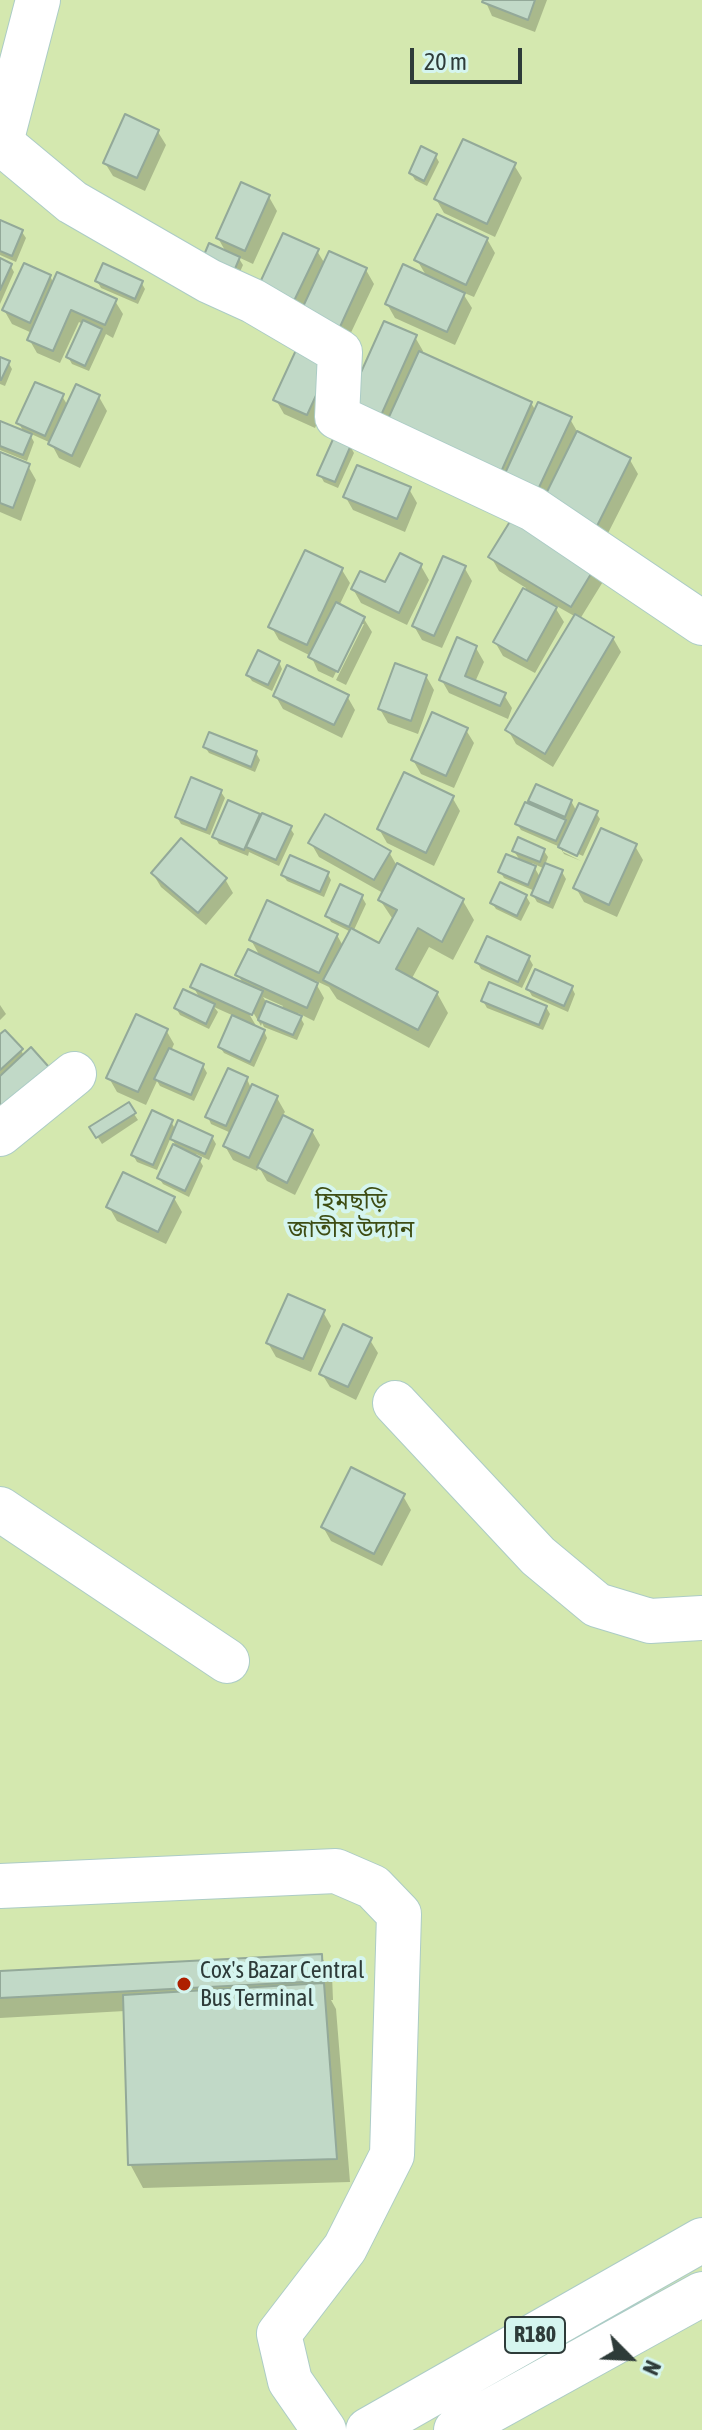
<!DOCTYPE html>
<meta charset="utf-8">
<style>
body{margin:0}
#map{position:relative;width:702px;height:2430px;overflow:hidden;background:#d5f5ef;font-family:"Asap Condensed",sans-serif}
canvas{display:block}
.north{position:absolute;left:590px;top:2318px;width:80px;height:80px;-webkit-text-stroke:6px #d5f5ef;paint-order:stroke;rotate:114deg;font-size:22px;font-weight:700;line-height:32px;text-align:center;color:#2e3b39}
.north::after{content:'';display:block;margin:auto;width:28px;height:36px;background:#2e3b39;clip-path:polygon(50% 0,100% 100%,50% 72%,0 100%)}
.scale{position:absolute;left:410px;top:48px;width:112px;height:36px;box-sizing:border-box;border:4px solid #2e3b39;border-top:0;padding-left:10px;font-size:24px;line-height:28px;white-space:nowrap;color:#2e3b39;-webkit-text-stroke:6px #d5f5ef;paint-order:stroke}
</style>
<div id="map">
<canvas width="702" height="2430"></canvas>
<div class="north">N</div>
<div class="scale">20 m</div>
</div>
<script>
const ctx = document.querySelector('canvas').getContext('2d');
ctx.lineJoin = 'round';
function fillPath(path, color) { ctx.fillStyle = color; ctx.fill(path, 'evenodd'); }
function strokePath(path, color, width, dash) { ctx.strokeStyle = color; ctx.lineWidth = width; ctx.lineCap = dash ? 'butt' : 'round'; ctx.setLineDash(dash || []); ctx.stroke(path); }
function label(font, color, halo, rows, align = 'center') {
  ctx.font = font + ' "Asap Condensed","Noto Sans Bengali",sans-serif'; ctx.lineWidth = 8; ctx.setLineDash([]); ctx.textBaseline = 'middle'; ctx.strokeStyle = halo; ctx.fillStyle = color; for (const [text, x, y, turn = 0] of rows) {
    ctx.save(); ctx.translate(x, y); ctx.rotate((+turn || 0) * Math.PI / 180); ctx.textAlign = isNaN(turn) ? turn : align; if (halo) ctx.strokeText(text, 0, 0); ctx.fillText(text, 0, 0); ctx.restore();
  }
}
fillPath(new Path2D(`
 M0 0H702V2430H0Z`), '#d4e8af');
fillPath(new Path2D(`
 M485 0H547L535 32 492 16Z
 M158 132 166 145 145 191 113 176 105 163Z
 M435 155 439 162 427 186 415 180 411 173Z
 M514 165 522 178 495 237 444 213 436 199Z
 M269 197 277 211 253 264 238 257 243 265 232 290 227 254 218 238Z
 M0 222 22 232 26 238 16 262 0 255Z
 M487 239 495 253 474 297 462 292 472 308 455 345 395 318 387 304 427 277 417 260Z
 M317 251 325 264 366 270 374 284 347 341 267 302Z
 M0 260 10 265 14 272 0 304Z
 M50 276 54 284 115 301 123 314 113 338 106 334 89 371 72 364 68 357 83 324 79 322 60 363 37 353 29 339 32 333 12 324 4 310Z
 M97 281 141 282 145 289 138 304 101 288Z
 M415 337 423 351 422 354 531 403 536 411 570 419 578 433 630 460 638 474 601 547 355 421Z
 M0 359 8 362 12 369 5 386 0 384Z
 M337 379 315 428 284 414 276 400Z
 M62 396 68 406 99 397 107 411 80 468 59 458 51 443 29 433 34 442 27 461 0 450V423L24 433 19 423Z
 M350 446 354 453 338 488 324 482 320 475Z
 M0 455 28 466 36 480 21 521 0 512Z
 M409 489 417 503 405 532 353 510 345 496Z
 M515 517 604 580 580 619 613 638 621 652 553 767 516 744 508 730 576 617 553 604 564 622 535 673 503 656 495 642 526 588 499 571 491 557Z
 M421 566 429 580 407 625 361 603 353 589 386 585Z
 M464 567 472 581 442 648 422 640 414 626Z
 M342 570 350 583 339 606 364 619 372 632 346 685 336 680 364 624H360L333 678 318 671 311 656 279 640 271 626Z
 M476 648 484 662 475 682 504 695 512 708 508 719 449 693 441 679Z
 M279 662 282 669 272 691 252 681 248 675Z
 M426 676 434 690 418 734 388 723 380 709Z
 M275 695 347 696 355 710 342 738 283 709Z
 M466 730 474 743 454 788 421 774 413 760Z
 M205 747 256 753 260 760 255 772 209 753Z
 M221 792 225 798 210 835 181 824 177 817Z
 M452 797 460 811 434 866 387 843 379 829Z
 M531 801H571L577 812 596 813 600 819 583 856 563 847V852L581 861 564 854 560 847 521 830 517 824 535 809Z
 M258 815 261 820 290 828 294 834 279 866 249 852 248 856 219 844 215 837Z
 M311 843 389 852 397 866 463 901 474 920 453 960 429 947 411 980 437 993 448 1013 429 1048 337 999 329 987 314 980 324 998 314 1021 298 1013 304 1024 297 1040 264 1027 262 1023 261 1026 249 1005 245 1007 258 1029 264 1031 267 1038 254 1067 224 1053 220 1047 234 1016 214 1007 218 1012 209 1029 180 1015 176 1008 200 999 193 986 244 985 238 975 261 958 251 940 337 935 343 946 351 932 331 922 328 916 362 897 366 904 353 932 380 946 394 921 380 900 383 893 319 857ZM263 997 283 1006 281 1009 267 1003Z
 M635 846 643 860 617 917 584 902 576 888Z
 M514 851H544L548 857 545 865 562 872 566 879 553 909 537 902 533 895 535 891 504 878 500 871 521 862ZM532 863 545 869 541 879Z
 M327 873 331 880 324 897 287 881 283 875Z
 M153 874 225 879 233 893 206 925 161 887Z
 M526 896 530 903 521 921 496 909 492 903Z
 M529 958 533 965 522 988 481 969 477 962Z
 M572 988 575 994 568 1012 532 996 528 989Z
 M483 1001 546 1007 550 1014 543 1030 487 1008Z
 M0 1005 6 1014 0 1020Z
 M166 1030 174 1044 171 1051 203 1066 207 1073 194 1101 160 1086 157 1081 146 1105 117 1092 109 1078Z
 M0 1037 21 1050 24 1056 0 1115Z
 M247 1079 250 1086 277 1098 285 1112 282 1116 312 1131 320 1145 295 1195 267 1181 259 1167 257 1171 233 1160 225 1146 231 1133 211 1124 208 1117Z
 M128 1105 138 1120 102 1144 92 1128Z
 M171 1122 176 1130 212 1137 216 1144 209 1160 196 1154 203 1166 189 1197 163 1184 159 1178 178 1150 171 1137 157 1170 137 1162 133 1155Z
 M174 1198 182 1212 166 1244 117 1221 109 1207Z
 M323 1312 331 1326 311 1372 276 1357 268 1343Z
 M370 1340 378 1353 356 1400 330 1387 322 1374Z
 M403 1496 411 1510 382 1566 331 1541 323 1527Z
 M321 1956 332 1975 333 2000H331L336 2009 350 2182 143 2188 130 2164 125 2011 0 2018V1973Z`), '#0003');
const building = new Path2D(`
 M483 0H535L528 20 482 2Z
 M125 114 159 130 137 178 103 163Z
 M463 139 516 163 487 224 434 199Z
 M421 146 437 154 424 181 409 173Z
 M241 182 270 195 245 251 216 238Z
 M437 214 488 238 466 285 414 260Z
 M0 220 23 230 12 256 0 251Z
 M283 233 319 249 292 305 257 289Z
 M209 243 240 257 228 285 197 272Z
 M329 251 367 268 339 329 301 311Z
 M0 258 12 264 0 290Z
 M24 263 51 275 30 323 2 310Z
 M103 263 143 281 135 299 95 281Z
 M403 264 465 293 447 332 385 304Z
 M57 272 117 299 105 325 71 310 53 351 27 340Z
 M83 320 102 329 85 366 66 357Z
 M384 321 417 335 378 422 345 408Z
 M297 348 331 363 307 415 273 400Z
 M419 351 532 402 497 481 383 430Z
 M0 357 10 361 1 380H0Z
 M35 382 64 394 45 436 16 423Z
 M76 384 100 395 72 456 48 444Z
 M538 402 572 417 534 498 501 482Z
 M0 421 32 434 23 455 0 446Z
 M577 431 631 458 593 534 539 508Z
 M334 437 351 445 335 482 317 475Z
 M0 452 30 464 13 508 0 503Z
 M357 465 411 487 397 519 343 497Z
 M514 515 597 564 571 607 488 557Z
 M305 550 343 568 307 645 268 627Z
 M400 553 422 564 399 613 351 589 360 571 385 582Z
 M443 556 466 566 434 636 412 626Z
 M523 588 557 607 527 661 493 642Z
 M336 602 365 617 338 672 308 657Z
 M575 614 614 637 545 754 505 730Z
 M457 637 477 646 465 676 506 693 500 706 439 680Z
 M258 650 280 661 268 685 246 675Z
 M395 663 427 675 411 721 378 709Z
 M287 665 349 695 334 725 273 696Z
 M432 712 468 728 446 776 411 760Z
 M209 732 257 751 251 767 203 747Z
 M404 772 454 796 426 853 377 829Z
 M191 777 222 790 206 830 175 817Z
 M536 784 572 800 565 817 528 801Z
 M228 800 260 814 244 850 212 837Z
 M525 802 566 820 556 841 515 824Z
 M579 803 598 811 577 856 558 847Z
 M262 813 292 826 276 860 246 847Z
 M325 814 391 851 374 880 308 843Z
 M601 828 637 844 609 905 573 888Z
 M518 837 545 849 540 862 512 851Z
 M181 838 227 878 198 913 151 873Z
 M506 854 536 866 528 885 498 872Z
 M290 855 329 872 320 892 281 875Z
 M397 863 464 899 442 942 418 928 396 969 438 992 418 1030 323 980 351 928 379 943 397 910 378 900Z
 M545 863 563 870 549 903 531 895Z
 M500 882 527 895 517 916 490 903Z
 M340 884 363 895 349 927 325 916Z
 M267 900 338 934 319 973 249 940Z
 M487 936 530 956 518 982 475 962Z
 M248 949 318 983 307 1008 235 975Z
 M201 964 263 991 252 1015 190 987Z
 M535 969 573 986 564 1006 526 989Z
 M489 982 547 1006 539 1025 481 1001Z
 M183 989 215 1004 206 1024 174 1008Z
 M266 1001 302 1016 293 1035 258 1020Z
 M136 1014 168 1029 138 1092 106 1078Z
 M232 1015 265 1030 250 1062 218 1047Z
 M5 1030 23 1049 0 1070V1034Z
 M31 1047 56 1075 0 1112V1076Z
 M169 1048 204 1064 191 1095 154 1079Z
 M228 1068 248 1077 226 1126 205 1117Z
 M252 1084 278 1096 249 1158 223 1146Z
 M129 1102 136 1113 96 1138 89 1127Z
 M152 1110 173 1120 153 1165 131 1155Z
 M283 1115 313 1130 287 1183 257 1167Z
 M178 1120 213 1136 205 1154 170 1139Z
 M173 1144 201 1158 185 1191 157 1178Z
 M123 1172 175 1197 158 1232 106 1207Z
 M288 1294 325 1310 303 1359 266 1343Z
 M343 1324 372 1338 348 1387 319 1374Z
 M351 1467 405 1494 374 1554 321 1527Z
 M322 1954 323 1981 0 1998V1971Z
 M324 1983 337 2159 128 2165 123 1995Z`);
fillPath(building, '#c1d9c7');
strokePath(building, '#93a999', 2);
const minor = new Path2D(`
 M1 143 72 202 209 281 253 301 340 352 337 417 533 509 702 623
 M0 1134 74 1074
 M395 1403 538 1556 597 1605 650 1621 702 1618
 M0 1509 227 1661
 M0 1886 336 1871 373 1887 399 1914 392 2155 345 2248 279 2334 290 2381 324 2430`);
const major = new Path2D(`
 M368 2430 702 2240
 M456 2430 702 2294`);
const highway = new Path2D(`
 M0 146 38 0`);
strokePath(minor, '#acccc6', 46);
strokePath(major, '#acccc6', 46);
strokePath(highway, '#acccc6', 46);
strokePath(minor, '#fff', 44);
strokePath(major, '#fff', 44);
strokePath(highway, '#fff', 44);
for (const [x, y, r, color] of [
 [184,1984,8,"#ae2000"]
]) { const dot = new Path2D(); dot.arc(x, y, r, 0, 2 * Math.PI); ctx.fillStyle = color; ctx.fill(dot); strokePath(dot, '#d5f5ef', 3); }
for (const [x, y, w] of [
 [535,2335,60]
]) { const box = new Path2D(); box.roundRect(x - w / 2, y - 18, w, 36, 6); ctx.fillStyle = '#d5f5ef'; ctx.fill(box); strokePath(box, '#2e3b39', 2); }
label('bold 22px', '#2e3b39', null, [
 ["R180",535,2335]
]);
label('24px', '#3e4d14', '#d5f5ef', [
 ["হিমছড়ি",351,1201],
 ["জাতীয় উদ্যান",351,1229]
]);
label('24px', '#2e3b39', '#d5f5ef', [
 ["Cox's Bazar Central",200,1970],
 ["Bus Terminal",200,1998]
], 'left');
</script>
